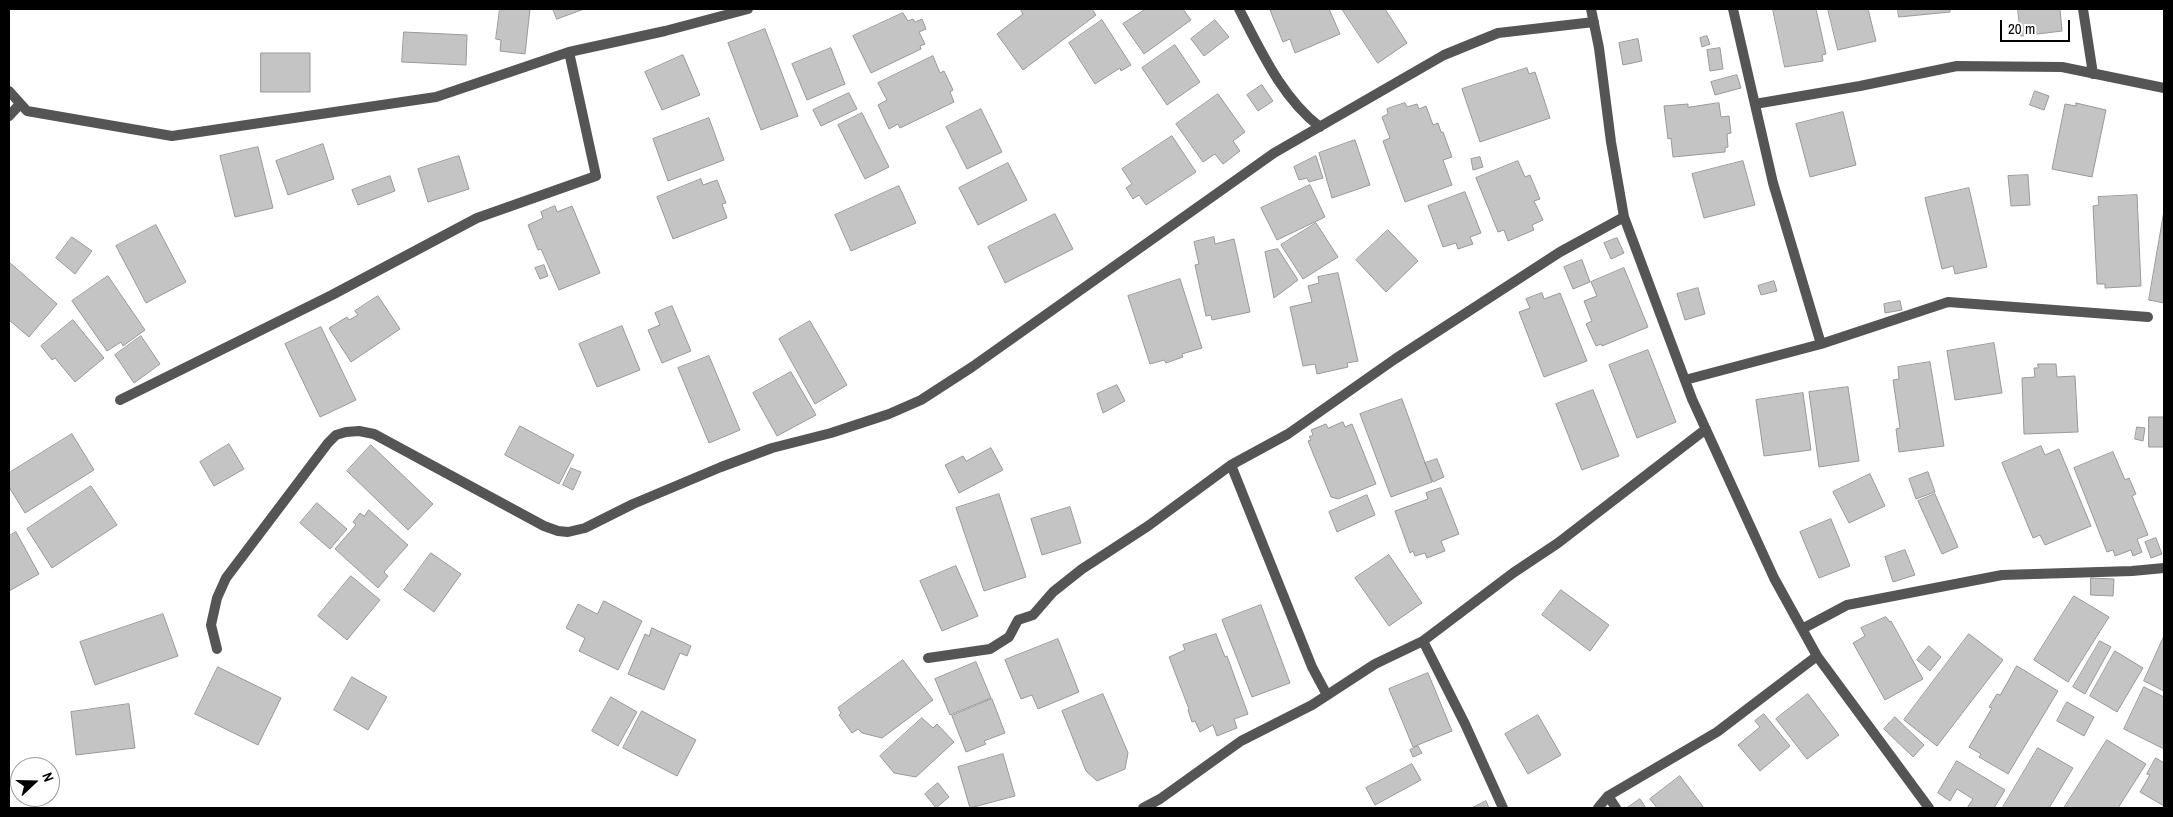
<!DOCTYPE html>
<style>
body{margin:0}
#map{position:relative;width:2173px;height:817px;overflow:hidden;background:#fff;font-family:"Archivo Narrow",sans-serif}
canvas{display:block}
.frame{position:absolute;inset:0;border:10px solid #000;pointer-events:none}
.north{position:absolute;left:10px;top:757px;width:50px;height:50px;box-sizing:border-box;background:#fff;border:1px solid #999;border-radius:50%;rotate:69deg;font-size:14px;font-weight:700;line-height:20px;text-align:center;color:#000}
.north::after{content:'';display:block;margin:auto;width:18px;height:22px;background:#000;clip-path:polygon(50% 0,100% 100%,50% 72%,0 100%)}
.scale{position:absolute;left:2000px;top:20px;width:70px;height:22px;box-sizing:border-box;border:2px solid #000;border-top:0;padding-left:6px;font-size:15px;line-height:18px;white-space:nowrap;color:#000;-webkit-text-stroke:4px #fff;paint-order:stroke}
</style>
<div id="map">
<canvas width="2173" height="817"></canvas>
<div class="frame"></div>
<div class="north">N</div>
<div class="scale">20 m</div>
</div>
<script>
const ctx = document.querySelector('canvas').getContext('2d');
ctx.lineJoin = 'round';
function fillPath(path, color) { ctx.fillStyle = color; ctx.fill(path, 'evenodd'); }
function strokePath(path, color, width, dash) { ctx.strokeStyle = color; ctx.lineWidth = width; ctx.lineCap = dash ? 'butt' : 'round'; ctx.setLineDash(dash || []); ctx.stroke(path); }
const building = new Path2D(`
 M500 9H530L525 54 500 51 501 40 496 39Z
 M553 9H584L557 19Z
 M1024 9H1092L1096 15 1023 70 997 34 1023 14 1021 11Z
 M1146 9H1183L1191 20 1144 54 1123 24Z
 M1273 9H1329L1340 34 1295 53 1290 39 1283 42 1270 10Z
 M1342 9H1385L1407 43 1378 63Z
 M1773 9H1816L1826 54 1822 55 1823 61 1785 67Z
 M1828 9H1868L1876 41 1838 50Z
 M1898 9H1950V12L1899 17Z
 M2018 9H2060L2062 31 2021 36Z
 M903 13 908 21 913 19 915 22 922 19 926 29 919 32 925 44 920 46 921 49 871 73 853 36Z
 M1102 20 1131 65 1121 71 1120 68 1095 84 1069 43Z
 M1215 20 1229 37 1204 56 1191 39Z
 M765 29 798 116 761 130 728 43Z
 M404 32 467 35 466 65 402 62Z
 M1707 36 1710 44 1702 47 1700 38Z
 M1638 39 1642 61 1623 65 1619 43Z
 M1175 45 1200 82 1167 105 1142 68Z
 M831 48 845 84 807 100 792 64Z
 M1720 48 1723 69 1710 71 1707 50Z
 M261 53H310V92H261Z
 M683 55 700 95 662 110 645 72Z
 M933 56 940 73 944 71 953 90 950 92 954 102 900 128 898 124 889 129 878 105 887 100 878 83Z
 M1527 68 1529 74 1535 72 1550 118 1480 142 1462 89Z
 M1737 75 1741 88 1715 95 1711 82Z
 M1262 85 1273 101 1258 111 1247 95Z
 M2035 91 2049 96 2044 110 2030 105Z
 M849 93 857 109 821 126 813 110Z
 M1218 94 1245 132 1233 141 1240 151 1223 164 1215 154 1203 162 1176 124Z
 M1405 103 1407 107 1417 104 1419 109 1426 106 1433 125 1438 123 1441 132H1443L1452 157 1443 160 1452 185 1405 202 1383 141 1390 138 1382 117 1388 114 1387 109Z
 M1719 103 1721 117 1729 116 1731 133 1727 134 1728 147 1725 148V152L1673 157 1671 138 1668 139 1664 106 1688 104V107Z
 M2076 103 2106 110 2092 177 2052 169 2065 104 2076 106Z
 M981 109 1002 152 967 169 946 127Z
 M1843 112 1856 165 1810 177 1796 124Z
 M862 113 889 167 865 179 838 125Z
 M709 118 724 160 668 181 653 139Z
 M1172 136 1196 172 1146 205 1139 195 1133 199 1126 188 1132 184 1122 169Z
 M1355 140 1370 185 1332 198 1319 153Z
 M323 144 334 179 288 195 276 161Z
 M258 147 273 208 235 217 220 156Z
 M459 156 469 189 428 202 418 169Z
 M1316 156 1323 178 1309 182 1307 178 1299 180 1294 167Z
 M1480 157 1483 167 1473 170 1471 159Z
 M1518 161 1525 177 1530 175 1540 199 1534 201 1543 220 1532 225 1534 230 1508 241 1504 230 1498 232 1476 178Z
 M1743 161 1755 205 1704 218 1692 174Z
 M1008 163 1027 200 978 225 959 188Z
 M2028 175 2030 205 2011 206 2008 176Z
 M390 176 395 191 358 205 352 190Z
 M701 179 703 185 717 180 726 203 722 204 727 218 673 239 657 197Z
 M1310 185 1325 217 1277 240 1261 208Z
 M899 186 916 223 851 251 835 215Z
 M1969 188 1987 267 1955 274 1953 266 1942 269 1925 198Z
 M1465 192 1481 233 1470 237 1473 244 1458 249 1456 243 1443 247 1428 206Z
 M2137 195 2141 286 2105 288V284H2097L2093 206 2099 205 2098 197Z
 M555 206 557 212 572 206 600 273 559 290 541 249 538 250 528 225 543 218 541 212Z
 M2164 211V303L2149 300Z
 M1055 214 1073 249 1005 283 988 247Z
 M1316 223 1338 257 1303 279 1281 245Z
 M156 225 186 282 146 303 116 246Z
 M1388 230 1418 261 1386 292 1356 260Z
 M72 237 92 251 75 274 56 258Z
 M1214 237 1215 244 1234 239 1250 312 1212 320 1211 315 1206 316 1195 265 1199 264 1194 242Z
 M1617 238 1624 253 1611 259 1604 243Z
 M1278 249 1298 280 1274 298 1265 252Z
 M1582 260 1590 282 1573 289 1564 267Z
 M9 262 57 304 29 337 9 320Z
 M544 265 548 276 540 279 535 268Z
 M1624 268 1648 327 1602 346 1601 344 1596 346 1586 324 1592 321 1584 301 1597 296 1591 282Z
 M1338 273 1358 361 1347 363 1348 367 1317 374 1315 364 1303 366 1290 307 1312 302 1308 286 1319 283 1318 277Z
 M108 276 145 330 123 346 121 342 107 351 72 301Z
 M1180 279 1202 348 1182 354 1183 357 1166 363 1164 360 1150 364 1128 296Z
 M1774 281 1777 291 1761 295 1758 286Z
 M1698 288 1705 314 1685 320 1677 294Z
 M1542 293 1544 299 1560 293 1587 361 1544 377 1519 312 1530 308 1526 299Z
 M378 296 400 329 351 362 329 328 347 317 349 320 358 315 355 311Z
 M1900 301 1902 310 1885 313 1884 304Z
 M672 306 691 351 662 363 648 330 660 325 655 313Z
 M73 320 104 358 75 382 55 358 52 360 41 346Z
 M810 321 847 385 815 404 779 339Z
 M622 326 640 370 597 387 579 344Z
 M321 327 356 400 320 417 285 344Z
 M141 336 160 364 134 383 115 355Z
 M1994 343 2002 393 1955 400 1947 351Z
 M1648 350 1676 422 1637 438 1609 365Z
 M709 356 740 430 709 443 678 368Z
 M1930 362 1944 446 1899 452 1896 429 1900 428 1893 380 1899 379 1898 367Z
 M2038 364H2056L2057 377 2075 376 2078 432 2024 434 2022 378 2035 377 2034 368H2038Z
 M791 372 816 415 777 436 753 393Z
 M1117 385 1125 401 1103 413 1097 394Z
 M1848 387 1859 461 1819 467 1809 392Z
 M1593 390 1619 456 1582 470 1556 404Z
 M1803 393 1811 450 1764 456 1756 400Z
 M1402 399 1432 482 1391 497 1360 414Z
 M2149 417H2164V447H2149Z
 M1343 422 1345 427 1352 424 1376 484 1338 499 1331 497 1308 441 1311 440 1309 437 1313 435 1311 430 1326 424 1328 428Z
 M520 426 574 455 559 484 505 455Z
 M2137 427 2145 428 2143 441 2135 439Z
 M72 434 94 470 25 513 9 487V473Z
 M229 444 244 469 214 486 200 462Z
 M371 445 433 504 408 530 347 471Z
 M2041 446 2045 455 2059 449 2091 526 2045 545 2040 535 2033 538 2002 463Z
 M991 448 1003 470 959 493 945 465 963 456 966 461Z
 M2113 452 2125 480 2129 478 2136 494 2132 496 2148 535 2137 539 2142 552 2133 556 2131 550 2115 556 2113 550 2107 552 2074 468Z
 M1437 459 1444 477 1433 482 1425 463Z
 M571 468 581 472 573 490 563 485Z
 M1928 472 1935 492 1916 499 1909 479Z
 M1870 474 1885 506 1849 523 1833 492Z
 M91 486 117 525 52 568 27 529Z
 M1441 488 1459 534 1441 541 1445 551 1427 558 1425 553 1415 556 1413 551 1410 553 1395 511 1428 499 1426 493Z
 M999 494 1026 577 984 591 956 508Z
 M1935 494 1958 547 1942 554 1918 501Z
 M1367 495 1375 515 1337 532 1329 512Z
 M317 503 347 529 330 549 300 523Z
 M1070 507 1081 543 1042 555 1031 519Z
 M369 510 408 545 384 572 388 576 378 588 335 549 356 525 353 522 360 513 364 516Z
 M1831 519 1850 566 1819 578 1800 532Z
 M16 532 39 574 9 591V536Z
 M2156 538 2162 554 2151 558 2145 542Z
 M1905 550 1915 575 1893 582 1885 557Z
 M431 553 461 574 434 612 404 590Z
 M1389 555 1422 603 1389 626 1355 578Z
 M956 566 978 616 942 631 920 581Z
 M351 576 380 600 347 640 318 616Z
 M2091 578 2114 579 2113 596 2091 595Z
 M1561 590 1609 625 1590 651 1542 615Z
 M2074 596 2109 617 2068 682 2034 660Z
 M604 601 642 621 618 670 579 651 585 638 566 628 578 604 597 614Z
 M1261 605 1290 683 1252 697 1222 620Z
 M163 614 178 656 95 685 80 642Z
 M1886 617 1890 622 1891 621 1923 679 1885 700 1853 643 1865 636 1861 628Z
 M652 628 691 646 687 656 680 653 664 690 628 674 645 634 649 636Z
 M1216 634 1225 657 1227 656 1248 714 1234 719 1237 728 1217 736 1213 725 1200 732 1195 721 1192 722 1188 710 1189 709 1169 657 1185 650 1183 645Z
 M1969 634 2003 660 1937 746 1904 720Z
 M2164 636V691L2144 681Z
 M1058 639 1079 692 1038 709 1032 695 1021 699 1005 660Z
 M2100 641 2111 647 2085 694 2073 687Z
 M1929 646 1941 657 1930 671 1917 660Z
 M2115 651 2143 668 2117 712 2090 696Z
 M903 660 933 700 882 738 862 733 858 729 852 733 839 715 841 713 838 708Z
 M976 662 991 698 950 715 935 679Z
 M2017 666 2058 691 2008 774 1979 757 1981 754 1969 747 1992 708 1989 707 1997 694 2000 695Z
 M218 667 281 698 258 745 195 714Z
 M1428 673 1452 731 1413 747 1389 689Z
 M352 677 387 697 368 730 334 710Z
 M2144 687 2164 697V749L2124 729Z
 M1103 694 1128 753 1125 769 1097 781 1086 771 1062 711Z
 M1808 694 1839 735 1807 759 1776 719Z
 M611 697 637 712 618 746 592 731Z
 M992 699 1005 733 984 741 986 744 966 752 952 716Z
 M2067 702 2094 717 2084 736 2057 721Z
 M129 704 135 748 76 755 71 712Z
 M642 711 696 740 677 776 623 748Z
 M1764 714 1790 746 1760 771 1738 745 1760 727 1755 721Z
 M1538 715 1561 755 1528 774 1505 734Z
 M1895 717 1924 745 1913 757 1884 729Z
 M922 718 933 728 937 724 954 742 916 777 894 773 880 756Z
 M2107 740 2146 764 2118 808H2064Z
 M1418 746 1422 753 1413 757 1410 750Z
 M2038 748 2073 768 2049 808H2004L2003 807Z
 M1003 754 1015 796 970 808 958 767Z
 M2156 758 2164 763V806L2140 792 2150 775 2147 774Z
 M1957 761 2005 790 1994 808H1967L1973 799 1957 789 1950 801 1938 793Z
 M1412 764 1421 780 1375 805 1366 788Z
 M1680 776 1704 808H1657L1650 799Z
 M938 783 949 797 936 808 925 794Z
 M1640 799 1646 808H1627Z
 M1486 801 1489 808H1472Z`);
fillPath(building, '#c4c4c4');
strokePath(building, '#999', 1);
strokePath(new Path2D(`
 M1239 9C1261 51 1282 98 1320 127
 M1591 9 1599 48 1611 142 1624 217 1692 399 1774 578 1817 656 1929 808
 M1733 9 1773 183 1821 344
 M2083 9 2093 74
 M9 91 27 111 172 136 436 97 569 52 665 31 748 9
 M1755 104 1860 86 1957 66 2062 67 2164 88
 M9 116 20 104
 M1685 380 1821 344 1948 302 2148 317
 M120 400 332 295 477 218 596 176 569 52
 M1231 465 1312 667 1327 695
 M1802 629 1847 605 2002 575 2132 571 2164 568
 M1423 641 1465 724 1503 808
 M217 649 211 625 217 598 226 578 328 443 336 435 346 432 359 431 374 434 544 526 558 531 568 532 585 528 633 504 721 467 772 448 831 433 889 414 921 400 972 367 1274 153 1444 55 1498 33 1594 22
 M928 658 990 649 1009 637 1018 620 1033 615 1053 592 1082 569 1148 526 1231 465 1288 434 1395 359 1560 252 1624 217
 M1608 796 1616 808
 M1143 808 1160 799 1241 741 1312 705 1375 664 1423 641 1513 573 1558 543 1706 429
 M1598 808 1608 796 1717 732 1817 656`), '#555', 10);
</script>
